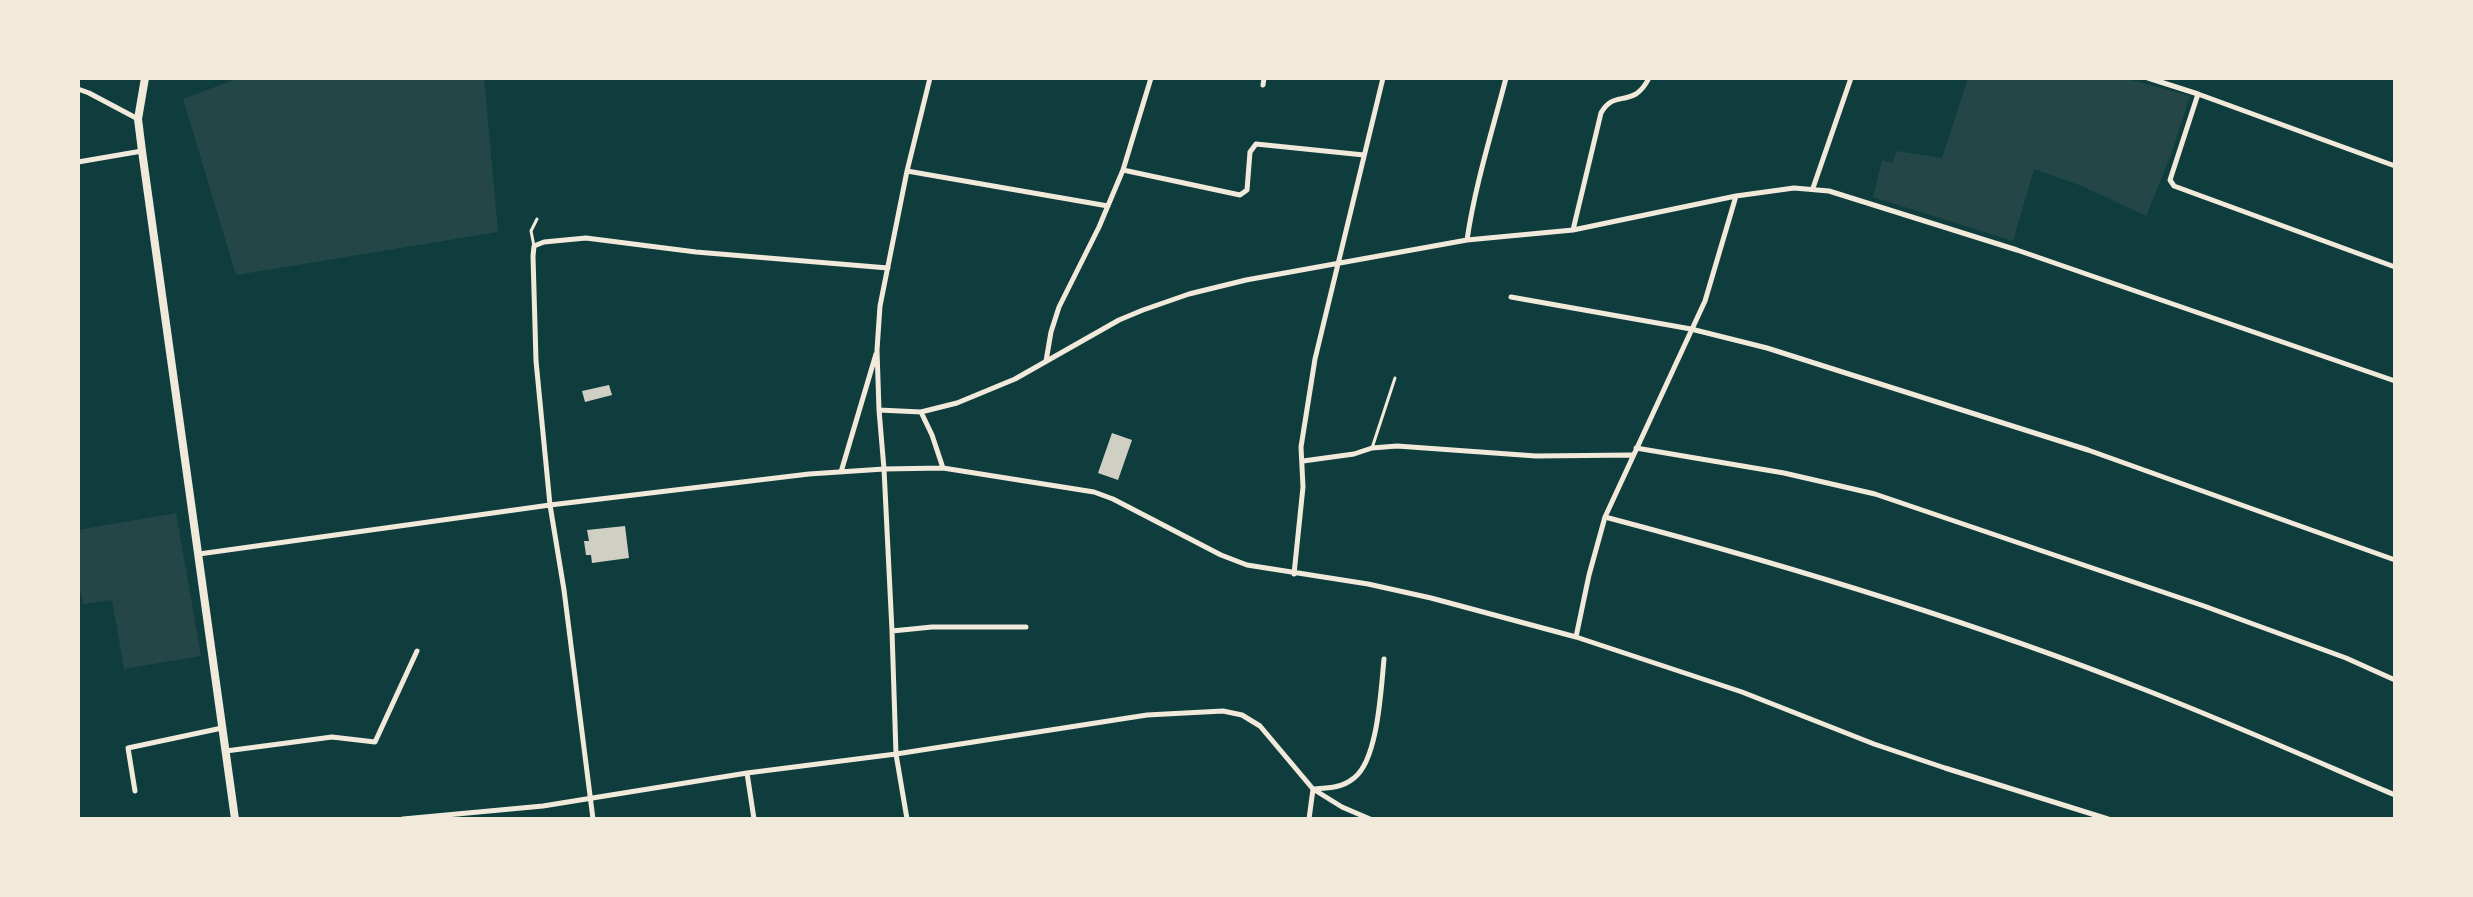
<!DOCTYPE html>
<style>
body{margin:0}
#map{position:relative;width:2473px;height:897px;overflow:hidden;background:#0f3d3e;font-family:"DejaVu Sans",sans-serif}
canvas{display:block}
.frame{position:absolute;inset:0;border:80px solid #f1e9da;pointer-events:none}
</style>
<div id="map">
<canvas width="2473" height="897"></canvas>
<div class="frame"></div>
</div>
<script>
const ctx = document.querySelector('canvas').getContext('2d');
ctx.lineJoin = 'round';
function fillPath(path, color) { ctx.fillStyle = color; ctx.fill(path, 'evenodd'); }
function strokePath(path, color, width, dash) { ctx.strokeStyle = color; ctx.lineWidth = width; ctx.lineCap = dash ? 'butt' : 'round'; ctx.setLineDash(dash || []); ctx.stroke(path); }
fillPath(new Path2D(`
 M239 78H484L498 232 236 275 183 99Z
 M1968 78H2124L2190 96 2171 155 2146 216 2082 186 2034 169 2013 241 1873 197 1882 160 1892 163 1897 151 1942 158Z
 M176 513 201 656 124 669 112 600 83 604 78 577V530Z`), '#244646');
fillPath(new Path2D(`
 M609 385 612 395 585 402 582 391Z
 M1112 433 1132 440 1118 480 1098 473Z
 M625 526 629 558 592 563 591 555H586L584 541H589L587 530Z`), '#cfcfc3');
strokePath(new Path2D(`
 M534 246 531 231 537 219
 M1372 448 1395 378`), '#f1e9da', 3);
strokePath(new Path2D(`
 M2148 78 2198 94 2395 166
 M1263 85 1264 78
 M78 89 89 93 138 119
 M2198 94 2170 180 2174 186 2395 267
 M78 162 142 151
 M1123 170 1240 195 1247 190 1250 152 1256 144 1364 155
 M907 171 1108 206
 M1813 188 1851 78
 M1573 230 1601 113C1611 95 1621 102 1636 94 1642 90 1646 84 1649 78
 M1467 240C1475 185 1492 132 1506 78
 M1511 297 1691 329 1767 348 2088 450 2395 560
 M1046 361 1051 332 1059 307 1099 227 1123 170 1151 78
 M879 410 921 412 957 403 1015 379 1119 320 1143 310 1189 294 1246 280 1467 240 1573 230 1736 196 1794 188 1829 191 2017 250 2395 381
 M921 412 932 435 943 468
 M1636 448 1784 473 1875 494 2204 606 2346 658 2395 680
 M1303 461 1354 454 1372 448 1397 446 1536 456 1632 455
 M841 472 876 354
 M1605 517C1787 565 1968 620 2143 689 2228 722 2311 759 2395 795
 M199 554 550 505 809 474 884 469 943 468 1094 492 1113 499 1221 555 1247 565 1368 584 1431 598 1576 637 1742 692 1874 744 1945 768 2108 819
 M1294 574 1303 487 1301 447 1315 359 1383 78
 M892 631 932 627H1026
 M1576 637 1589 575 1605 517 1705 301 1736 196
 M226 751 332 737 375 742 417 651
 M747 773 754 819
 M135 791 128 748 222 728
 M403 819 543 806 747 773 896 754 1147 715 1223 711 1242 715 1260 726 1313 789 1342 807 1370 819
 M593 819 564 590 550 505 536 361 533 256 534 246 544 242 586 238 696 252 888 268
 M907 819 896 754 892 631 884 469 879 410 877 350 880 306 907 171 930 78
 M1309 819 1313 789C1328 788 1342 788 1354 778 1378 760 1381 689 1384 659`), '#f1e9da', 5);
strokePath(new Path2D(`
 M145 78 138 119 142 151 235 819`), '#f1e9da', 8);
</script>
